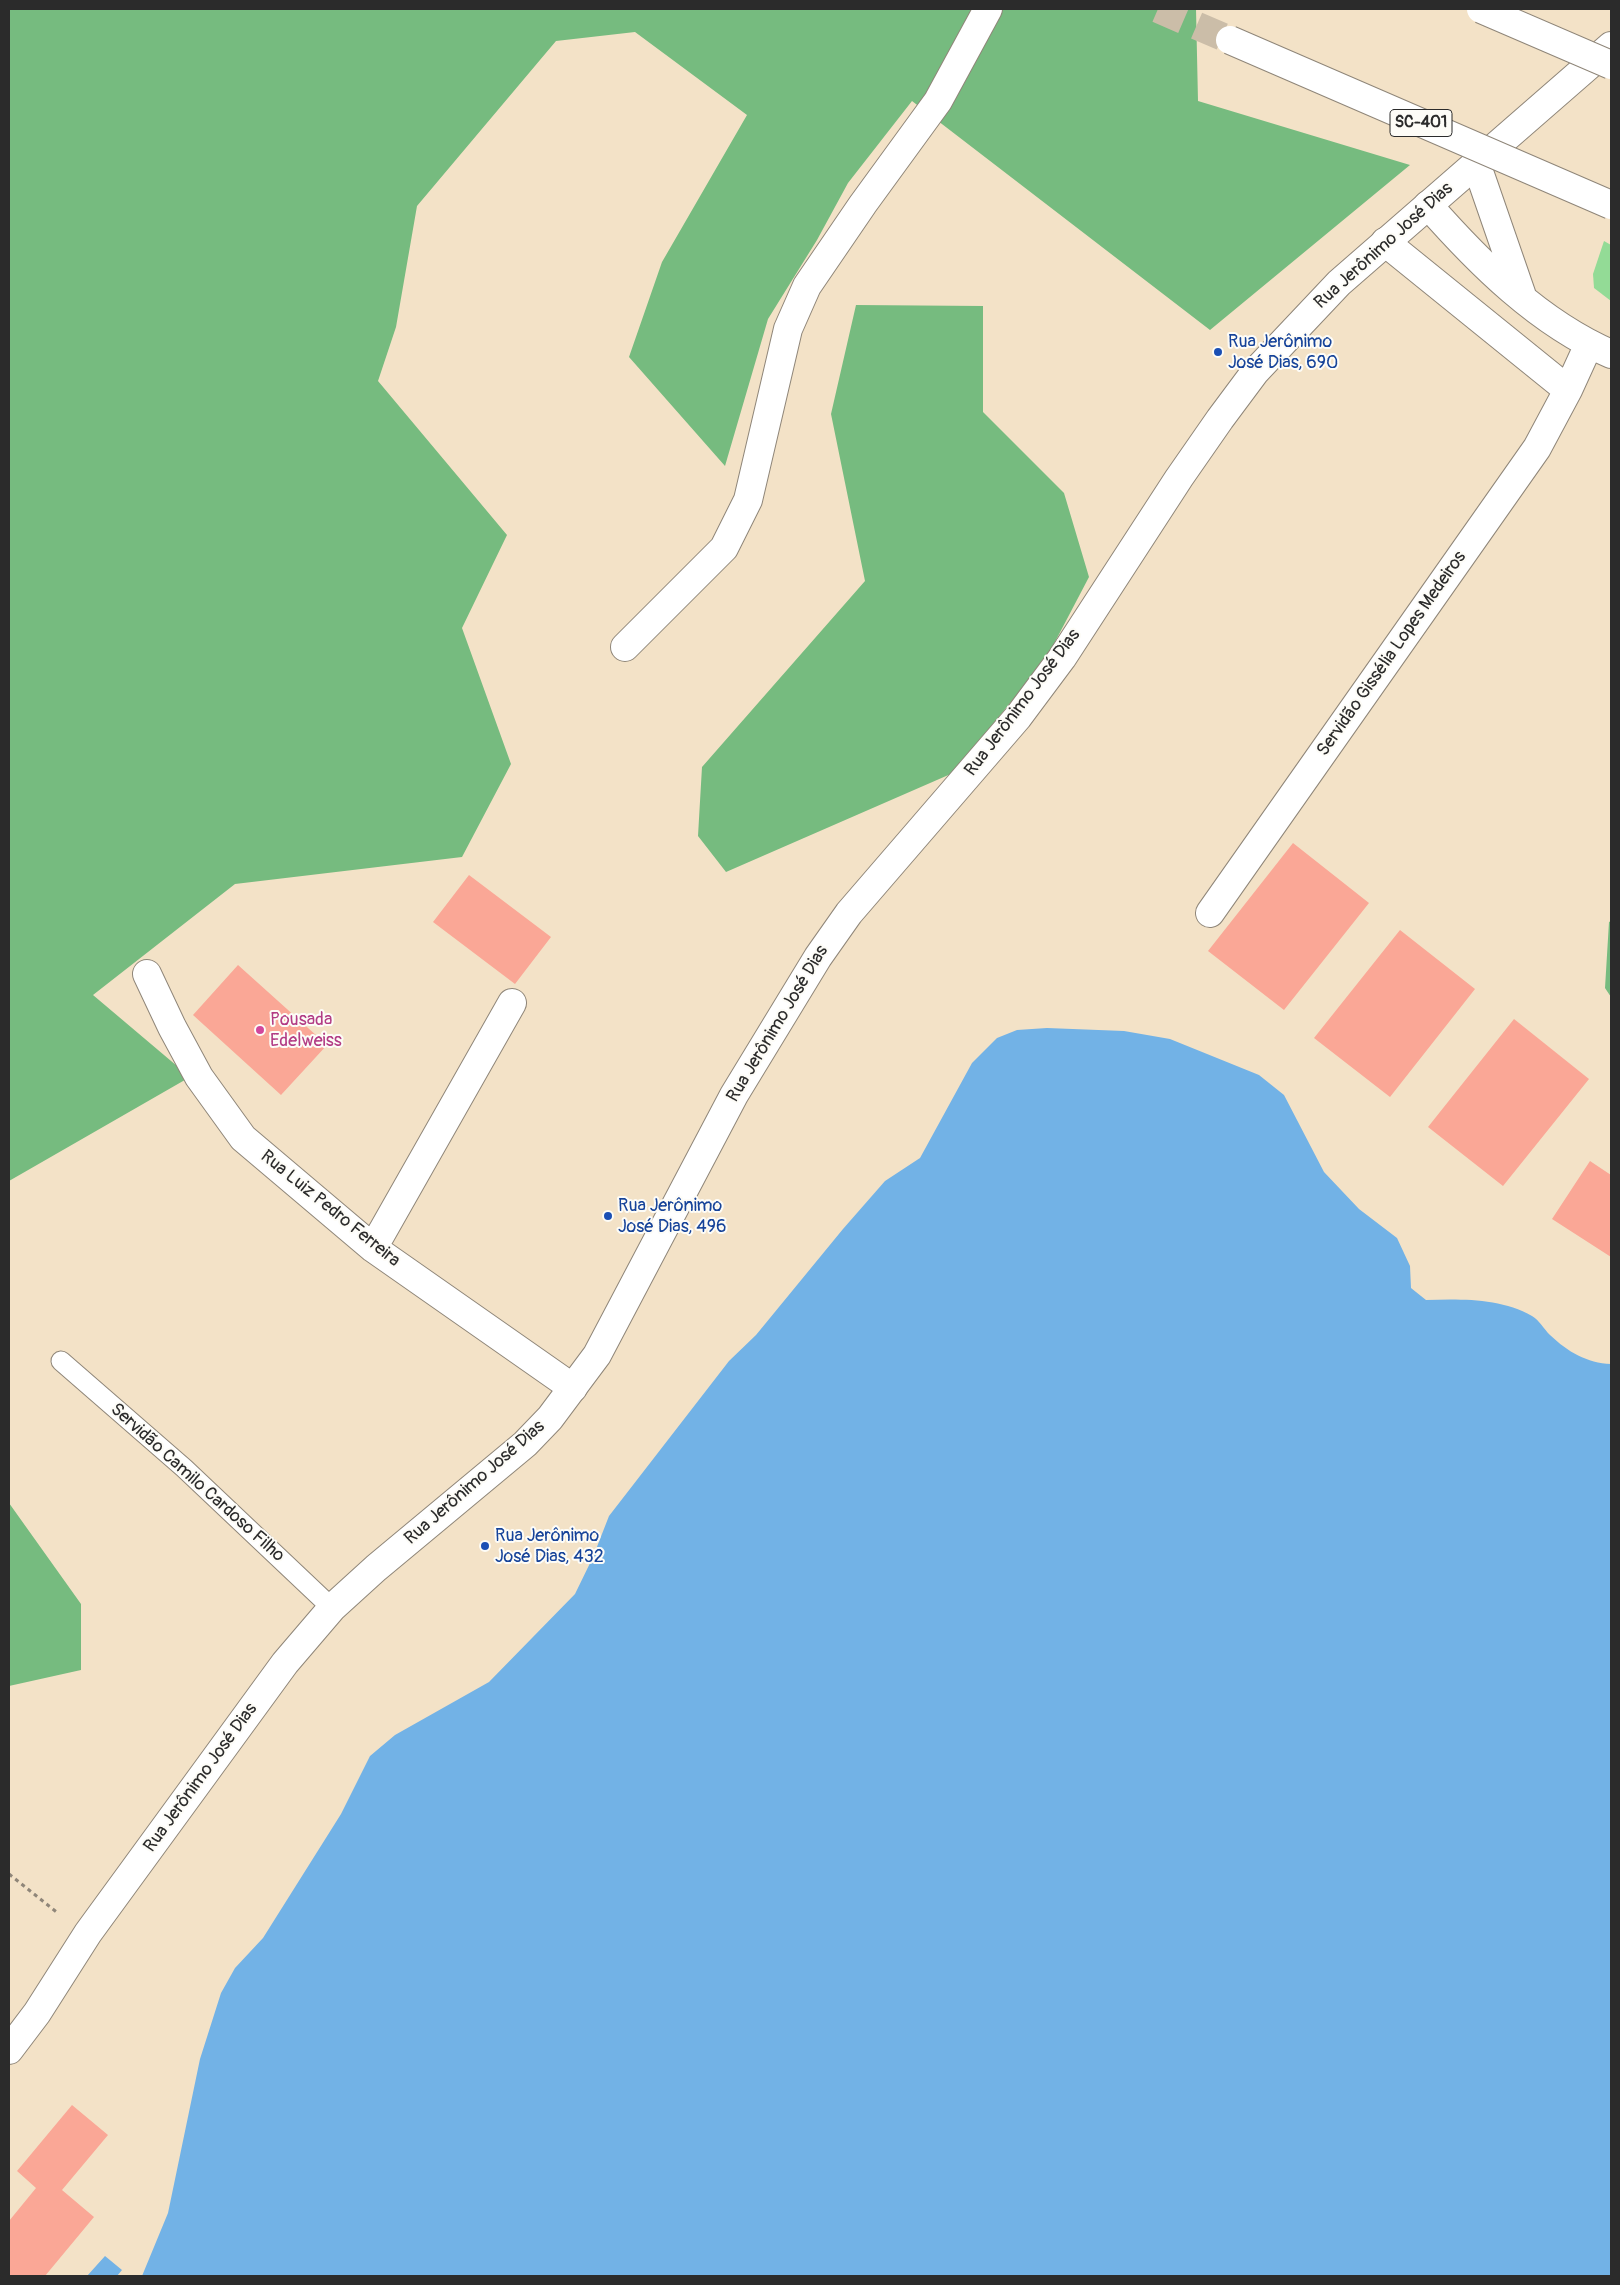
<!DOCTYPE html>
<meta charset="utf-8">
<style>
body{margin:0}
#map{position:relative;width:1620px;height:2285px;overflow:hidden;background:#f3e2c7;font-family:Pangolin,sans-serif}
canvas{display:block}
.frame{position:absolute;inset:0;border:10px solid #2b2b2b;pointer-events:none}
</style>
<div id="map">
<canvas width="1620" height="2285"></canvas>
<div class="frame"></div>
</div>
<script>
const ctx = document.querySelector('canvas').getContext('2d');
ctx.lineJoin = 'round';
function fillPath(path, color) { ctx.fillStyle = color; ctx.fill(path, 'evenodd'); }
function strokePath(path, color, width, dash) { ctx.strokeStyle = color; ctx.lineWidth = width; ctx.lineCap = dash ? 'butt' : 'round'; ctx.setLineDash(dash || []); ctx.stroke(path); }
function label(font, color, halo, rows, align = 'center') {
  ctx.font = font + ' Pangolin,sans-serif'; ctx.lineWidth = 4; ctx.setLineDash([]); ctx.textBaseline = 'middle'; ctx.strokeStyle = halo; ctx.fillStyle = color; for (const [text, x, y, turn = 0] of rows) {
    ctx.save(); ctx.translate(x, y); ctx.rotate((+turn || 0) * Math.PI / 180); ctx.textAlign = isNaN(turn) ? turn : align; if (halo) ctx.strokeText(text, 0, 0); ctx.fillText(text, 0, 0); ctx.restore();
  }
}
fillPath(new Path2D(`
 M1604 241 1611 245V301L1594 288 1593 274Z`), '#93db96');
fillPath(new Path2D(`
 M9 9H1196L1198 101 1410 165 1210 330 912 101 848 183 817 240 768 319 725 466 629 357 662 262 747 115 635 32 556 41 417 206 396 327 378 381 507 535 462 628 511 764 462 857 235 884 93 995 190 1077 9 1181Z
 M856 305 983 306V412L1064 493 1089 577 1046 659 953 773 726 872 698 836 702 767 865 581 831 414Z
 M1611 921V997L1605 988 1609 922Z
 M9 1503 81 1604V1670L9 1686Z`), '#76bb7f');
fillPath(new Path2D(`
 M1047 1028 1124 1031 1170 1039 1259 1075 1284 1095 1324 1172 1359 1209 1397 1238 1410 1266 1411 1288 1426 1300C1460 1299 1501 1298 1532 1316 1539 1320 1544 1329 1550 1335 1568 1352 1587 1363 1611 1364V2276H142L168 2213 200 2059 221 1993 235 1968 263 1938 341 1814 370 1756 395 1735 489 1682 575 1594 593 1557 609 1516 729 1361 756 1335 843 1229 885 1181 920 1158 972 1063 997 1038 1017 1030Z
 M105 2256 122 2270 117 2276H87Z`), '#72b2e6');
fillPath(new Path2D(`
 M1293 843 1369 903 1284 1010 1208 951Z
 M469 875 551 937 515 984 433 922Z
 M1400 930 1475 989 1390 1097 1314 1038Z
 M238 965 327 1045 281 1095 193 1015Z
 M1514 1019 1589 1079 1503 1186 1428 1127Z
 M1590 1161 1611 1175V1257L1552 1219Z
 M72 2105 108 2135 62 2190 94 2217 45 2276H9V2221L36 2188 17 2171Z`), '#faa796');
strokePath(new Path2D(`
 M1158 9 1230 40`), '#cbbda8', 28, [28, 14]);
const lane = new Path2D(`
 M61 1361 184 1468 332 1608`);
const street = new Path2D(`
 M1568 390 1589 344
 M625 647 724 548 748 500 788 329 807 286 863 204 938 101 988 9
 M1210 913 1537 448 1568 390 1385 242
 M147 974 172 1027 199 1077 243 1138 373 1248 573 1388
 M373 1248 512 1003`);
const secondary = new Path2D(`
 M9 2050 37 2013 88 1933 285 1663 332 1608 376 1568 525 1444 550 1418 597 1355 734 1095 818 957 849 913 1018 717 1062 658 1179 478 1220 419 1255 372 1339 283 1611 46`);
const highway = new Path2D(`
 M1476 163 1522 296
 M1428 205C1479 263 1539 323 1611 354`);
strokePath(lane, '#8f8679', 21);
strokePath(street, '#8f8679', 30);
strokePath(secondary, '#8f8679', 30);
strokePath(highway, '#8f8679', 30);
strokePath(new Path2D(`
 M9 1874 59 1914`), '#8f8679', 3, [4, 4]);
strokePath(lane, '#fff', 19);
strokePath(street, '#fff', 28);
strokePath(secondary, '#fff', 28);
strokePath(highway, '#fff', 28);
const highwayBridge = new Path2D(`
 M1481 9 1611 65
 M1230 40 1611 205`);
strokePath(highwayBridge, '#8f8679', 30, []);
strokePath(highwayBridge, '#fff', 28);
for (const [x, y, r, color] of [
 [1218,352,5,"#1a4fb4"],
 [260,1030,5,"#d1479c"],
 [608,1216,5,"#1a4fb4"],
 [485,1546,5,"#1a4fb4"]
]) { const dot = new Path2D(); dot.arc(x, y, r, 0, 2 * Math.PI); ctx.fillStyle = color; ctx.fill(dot); strokePath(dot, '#fdfcf7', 2); }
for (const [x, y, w] of [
 [1421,123,62]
]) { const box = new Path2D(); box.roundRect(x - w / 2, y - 13.5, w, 27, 4); ctx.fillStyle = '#fdfcf7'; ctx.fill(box); strokePath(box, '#2b2b2b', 1); }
label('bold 16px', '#2b2b2b', null, [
 ["SC-401",1421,123]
]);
label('18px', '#2b2b2b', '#fdfcf7', [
 ["Rua Jerônimo José Dias",1384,246,-42],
 ["Servidão Gissélia Lopes Medeiros",1392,654,-55],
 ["Rua Jerônimo José Dias",1023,703,-53],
 ["Rua Jerônimo José Dias",778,1024,-59],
 ["Rua Luiz Pedro Ferreira",330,1209,39],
 ["Servidão Camilo Cardoso Filho",197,1483,42],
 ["Rua Jerônimo José Dias",475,1483,-41],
 ["Rua Jerônimo José Dias",201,1778,-54]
]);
label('18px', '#164399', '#fdfcf7', [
 ["Rua Jerônimo",1228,342],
 ["José Dias, 690",1228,363],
 ["Rua Jerônimo",618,1206],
 ["José Dias, 496",618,1227],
 ["Rua Jerônimo",495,1536],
 ["José Dias, 432",495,1557]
], 'left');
label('18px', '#b23c85', '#fdfcf7', [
 ["Pousada",270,1020],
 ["Edelweiss",270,1041]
], 'left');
</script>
